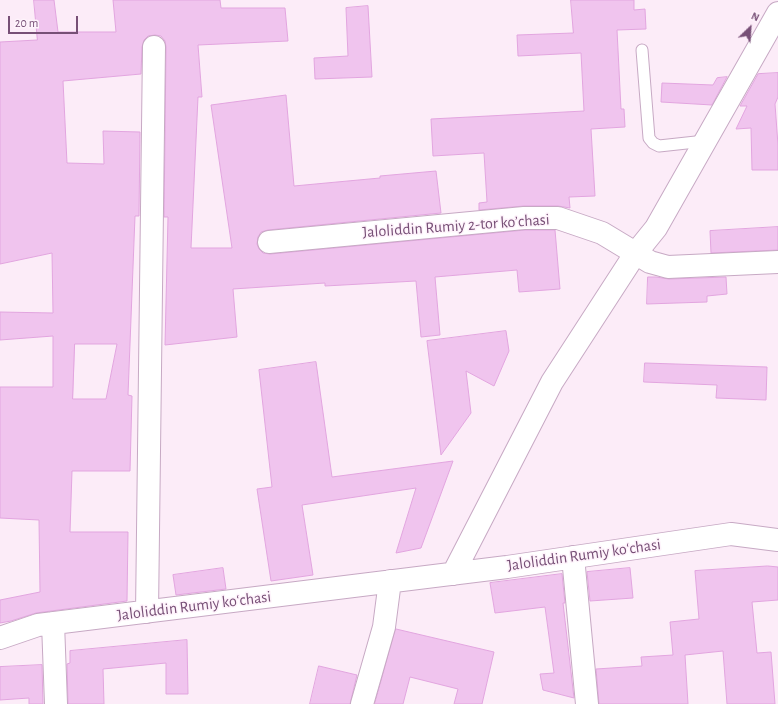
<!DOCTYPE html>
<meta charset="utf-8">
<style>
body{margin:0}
#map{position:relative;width:778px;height:704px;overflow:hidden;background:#fcecf8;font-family:"Alegreya Sans",sans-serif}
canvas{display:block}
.north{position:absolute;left:730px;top:8px;width:40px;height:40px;-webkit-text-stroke:3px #fef3fb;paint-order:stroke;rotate:25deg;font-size:11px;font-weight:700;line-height:16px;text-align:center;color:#774f76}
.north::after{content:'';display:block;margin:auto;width:14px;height:18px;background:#774f76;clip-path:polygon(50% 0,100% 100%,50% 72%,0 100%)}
.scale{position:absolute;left:8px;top:16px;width:70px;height:18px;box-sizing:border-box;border:2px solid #774f76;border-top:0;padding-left:5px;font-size:12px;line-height:14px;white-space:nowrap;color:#774f76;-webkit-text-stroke:3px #fef3fb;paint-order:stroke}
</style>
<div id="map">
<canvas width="778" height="704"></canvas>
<div class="north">N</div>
<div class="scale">20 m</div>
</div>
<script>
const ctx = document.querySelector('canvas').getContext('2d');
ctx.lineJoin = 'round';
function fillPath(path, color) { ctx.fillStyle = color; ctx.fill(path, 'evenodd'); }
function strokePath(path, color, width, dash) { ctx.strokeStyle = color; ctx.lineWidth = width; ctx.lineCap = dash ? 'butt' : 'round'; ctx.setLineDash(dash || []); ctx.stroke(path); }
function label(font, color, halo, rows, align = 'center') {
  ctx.font = font + ' "Alegreya Sans",sans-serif'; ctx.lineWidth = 3; ctx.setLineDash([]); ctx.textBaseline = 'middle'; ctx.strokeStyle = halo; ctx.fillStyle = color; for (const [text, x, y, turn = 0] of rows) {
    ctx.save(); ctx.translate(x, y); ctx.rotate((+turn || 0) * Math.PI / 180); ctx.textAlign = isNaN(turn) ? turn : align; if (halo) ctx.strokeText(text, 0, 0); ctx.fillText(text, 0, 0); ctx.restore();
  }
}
const building = new Path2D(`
 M34 0H54L58 32H116L113 0H220L221 8H285L288 41 198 45 202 97H198L191 248H232L211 105 286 95 294 186 380 178V176L436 171 441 213 268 230 261 232 258 237 257 244 259 249 263 253 270 254 525 230H555L560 289 519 292 517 270 435 277 440 335 421 337 416 281 325 286V283L233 289 237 337 165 345 168 217H164L166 47 165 41 161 36 155 35 148 36 144 40 142 47 141 74 63 81 67 163 104 164 103 131 140 132 139 216H135L128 395 132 396 130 471H72L70 532H128L127 601 36 613 11 621 0 623V600L40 592 39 520 0 518V387H53V336L0 340V312L53 313 52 253 0 264V42L37 40ZM75 344H117L106 399H73Z
 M571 0H634V10L645 9 646 29 617 30 621 109H624L625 127 591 129 595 196 569 197 570 208 558 206H524L479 210V203L487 202 484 153 433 156 431 119 584 111 581 53 518 56 517 35 573 33Z
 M368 6 372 77 315 79 314 58 348 56 346 8Z
 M778 73V97L775 104 778 145V170H752L751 128 736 129 747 106H740L758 74Z
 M727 77 712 105 661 102 662 83 713 85 717 78Z
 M778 227V250L711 253 710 231Z
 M648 277H656L669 279 726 277 727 294 707 296V302L647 304Z
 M506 331 509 351 494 386 466 371 471 413 441 455 427 341Z
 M316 362 332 477 453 461 421 548 396 553 416 488 302 505 313 575 271 581 257 489 272 487 259 370Z
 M645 363 767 367 766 400 716 398 717 385 644 382Z
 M768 566 778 567V600L752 602 757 653 771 652 775 704H727L723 651 685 655 688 704H599L596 669 642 666 641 657 673 655 670 622 699 619 695 571Z
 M223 568 226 589 176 595 173 575Z
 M630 568 633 598 590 601 587 572Z
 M562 574 565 603H563L574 698 543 690 540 674 554 673 545 607 495 613 490 583Z
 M396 629 494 652 482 704H454L458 689 410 677 403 704H375Z
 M187 640 188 694H166V663L103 669 104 704H68L67 664 70 663V651Z
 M42 665 43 704H29V698L0 700V667Z
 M319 666 357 675 350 704H310Z`);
fillPath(building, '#f0c4ee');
strokePath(building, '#e2a5df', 1);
const service = new Path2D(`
 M642 50 649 138 653 143 659 146 705 141`);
const minor = new Path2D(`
 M269 242 524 218H558L602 233 650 262 668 267 778 262
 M573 557 587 704
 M453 574 552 382 635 254 656 228 778 13
 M147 612 154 47
 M53 623 56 704
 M0 638 38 625 507 567 731 534 778 540
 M362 704 384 627 390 581`);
strokePath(service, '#c7a9c4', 13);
strokePath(minor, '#c7a9c4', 24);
strokePath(service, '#fff', 11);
strokePath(minor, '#fff', 22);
label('16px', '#774f76', '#fef3fb', [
 ["Jaloliddin Rumiy 2-tor koʼchasi",456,226,-4],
 ["Jaloliddin Rumiy koʻchasi",584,555,-8],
 ["Jaloliddin Rumiy koʻchasi",194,606,-7]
]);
</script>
